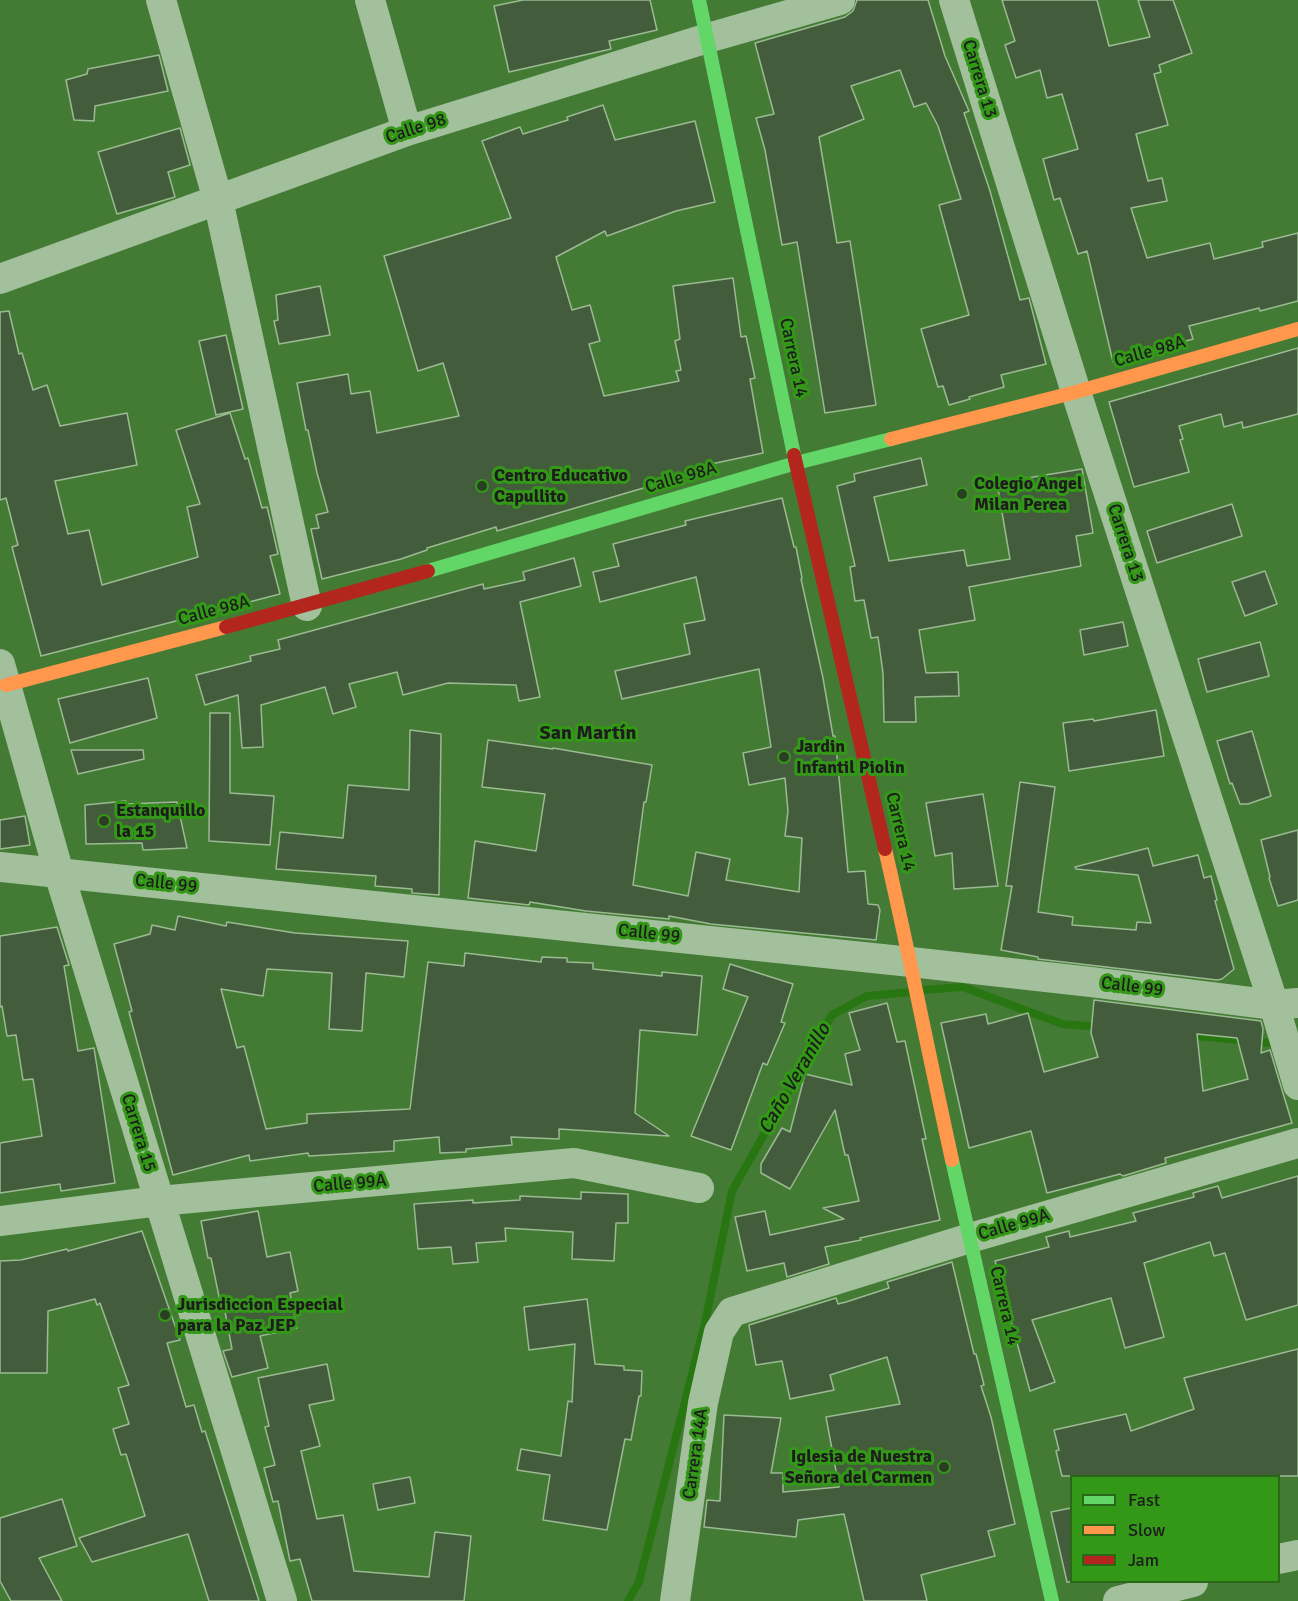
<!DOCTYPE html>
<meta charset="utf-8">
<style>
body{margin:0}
#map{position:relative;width:1298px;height:1601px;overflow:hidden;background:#447b34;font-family:Signika,sans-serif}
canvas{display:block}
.legend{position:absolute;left:1070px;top:1475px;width:210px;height:108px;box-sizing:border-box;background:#339817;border:2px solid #2a6719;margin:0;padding:8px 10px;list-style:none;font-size:18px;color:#1d1d1d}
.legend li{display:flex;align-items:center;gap:12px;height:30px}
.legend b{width:30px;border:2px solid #2a6719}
</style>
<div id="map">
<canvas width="1298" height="1601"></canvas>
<ul class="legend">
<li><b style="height:8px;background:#63d668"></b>Fast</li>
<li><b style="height:8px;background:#ff974d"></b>Slow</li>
<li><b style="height:8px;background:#b3261e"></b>Jam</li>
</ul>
</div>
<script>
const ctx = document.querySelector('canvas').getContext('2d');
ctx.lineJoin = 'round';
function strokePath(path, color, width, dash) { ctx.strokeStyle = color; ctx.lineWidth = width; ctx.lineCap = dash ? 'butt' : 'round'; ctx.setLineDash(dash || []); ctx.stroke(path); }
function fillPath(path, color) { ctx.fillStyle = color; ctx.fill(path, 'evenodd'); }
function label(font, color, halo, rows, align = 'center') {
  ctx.font = font + ' Signika,sans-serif'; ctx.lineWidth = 6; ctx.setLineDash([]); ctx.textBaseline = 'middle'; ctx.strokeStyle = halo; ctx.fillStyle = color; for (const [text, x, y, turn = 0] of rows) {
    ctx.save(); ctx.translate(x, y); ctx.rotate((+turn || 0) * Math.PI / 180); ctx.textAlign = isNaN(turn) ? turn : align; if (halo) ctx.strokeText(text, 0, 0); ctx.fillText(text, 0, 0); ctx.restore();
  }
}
strokePath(new Path2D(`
 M923 990 963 987 1062 1024 1101 1027
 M1186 1035 1281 1044
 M628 1601 639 1582 705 1323 732 1191 832 1015 867 996 911 992`), '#277612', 8);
const building = new Path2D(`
 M523 0H650L657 30 609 41 611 49 509 72 494 6Z
 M857 0H928L945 56 969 111 964 113 990 191 1020 300 1029 298 1046 364 1001 375 1004 387 969 397 970 399 949 405 943 386 938 387 921 329 969 315 939 205 961 199 938 126 926 103 914 107 900 70 851 86 864 119 819 137 837 243 850 241 876 405 825 413 797 242 782 245 765 150 756 118 774 114 755 43 845 17 853 11Z
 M1002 0H1097L1109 46 1150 37 1138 0H1173L1192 53 1159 65 1161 72 1154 74 1168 125 1136 134 1148 181 1162 178 1167 201 1131 208 1147 258 1210 243 1214 259 1263 247 1262 242 1298 233V301L1260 311 1259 308 1189 326 1193 339 1113 362 1087 251 1078 254 1060 198 1054 200 1043 159 1078 149 1062 94 1047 98 1040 70 1016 78 1005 45 1015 41Z
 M159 55 168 91 95 106 94 121 74 120 66 80 87 74 88 69Z
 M603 105 615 140 695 121 715 202 676 211 607 236 605 231 556 257 572 310 590 305 600 341 589 344 604 396 679 381 676 371 681 370 675 341 680 339 673 286 733 278 741 337 746 336 755 378 750 379 763 453 697 467 698 472 497 531 496 527 427 548V550L401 559 322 579 311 529 319 528 316 515 328 512 317 473 308 430H306L297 383 348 374 351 394 370 391 377 433 459 416 443 363 418 371 384 256 511 218 482 141 520 127 523 134 568 120 567 117Z
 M180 128 190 165 168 172 175 197 117 214 98 152Z
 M320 286 330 335 279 344 274 321 278 320 276 295Z
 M9 311 19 354 22 353 33 390 47 385 60 426 127 413 137 465 55 481 68 534 89 530 102 585 198 557 187 507 200 504 176 430 230 413 245 459 248 458 262 508 267 507 270 519 278 554 270 556 280 594 41 656 12 547 18 545 6 498 0 500V312Z
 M226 335 243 409 216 415 199 341Z
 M1298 348V414L1243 428 1242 422 1224 427 1221 414 1179 426 1183 439 1180 440 1189 472 1134 487 1109 402Z
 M921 458 927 485 874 497 889 561 964 550 967 566 1010 559 997 483 1082 469 1093 533 1076 536 1081 566 969 587 975 620 919 630 926 673 958 672 959 696 915 697 916 722H884L883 673 878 637 871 638 864 600 855 601 850 567 855 566 837 486 855 481 854 474Z
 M782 498 794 547H796L802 578 801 579 823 678 833 736H835L848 872 865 871 868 904 878 905 880 910 876 940 711 924 669 916V919L586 911 530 902 529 905 468 898 475 841 536 851 545 794 482 787 488 740 553 749V748L652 765 646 802H644L633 885 688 896 696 852 730 859 726 880 799 892 802 838 785 836 788 811 785 778 749 785 743 753 771 747 759 669 622 699 615 671 690 654 684 624 705 620 696 577 600 602 593 572 619 566 613 544 686 525 685 521Z
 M1232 504 1242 536 1157 563 1147 531Z
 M574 558 581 586 520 602 540 697 519 701 516 685 448 683 403 695 397 672 349 684 356 707 333 714 325 687 261 705 263 747 242 748 238 695 205 705 196 675 251 661 250 656 280 649 278 640 483 584 484 589 525 580 523 572Z
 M1265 571 1277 604 1245 616 1232 582Z
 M1123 622 1128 646 1084 655 1080 630Z
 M1260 642 1269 676 1207 692 1198 659Z
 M148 678 157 718 70 743 58 699Z
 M1156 710 1164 756 1069 771 1063 723 1093 719 1094 721Z
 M210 713H230V793L274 796 270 845 209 841Z
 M410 730 441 734 439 895 412 893V889L375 886 376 876 276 869 280 832 343 838 348 785 409 790Z
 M1252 731 1271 796 1248 804H1240L1232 783 1230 784 1217 741Z
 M71 750H143L144 759 78 774Z
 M1020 782 1055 787 1038 912 1073 917 1072 925 1136 930 1137 922 1151 923 1138 875 1076 869 1075 867 1148 848 1153 866 1198 855 1204 878 1211 876 1217 900 1215 901 1234 969 1222 979 1217 980 1038 959V957L1001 950 1012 886H1006Z
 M983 794 998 886 954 889 952 853 935 856 926 803Z
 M126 801V804L177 802 187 848 143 850 142 843 86 844 85 805Z
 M25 816 30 845 0 849V820Z
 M1298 830V900L1278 906 1269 878 1270 877 1261 840Z
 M178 916 226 926 227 922 295 933 408 941 404 977 366 973 362 1031 329 1029 332 973 267 969 263 996 221 989 237 1048 244 1046 266 1129 307 1123V1114L410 1109 428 962 464 966 465 953 541 962 542 957 567 958V962L593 963V969L662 976V972L702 976 697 1035 640 1030 635 1113 669 1136 559 1129V1139L511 1137 512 1145 466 1149V1152L440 1153 439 1137 394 1141V1151L309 1156 308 1153 250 1161 249 1155 173 1175 129 1012 132 1011 114 944 150 934 152 925 175 930Z
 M57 927 69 965 64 966 78 1051 94 1048 115 1183 61 1191 60 1184 0 1193V1143L42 1136 33 1079 23 1080 16 1035 7 1036 2 1006 0 1007V936Z
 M730 964 793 984 781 1022 785 1023 767 1065 763 1063 731 1150 691 1136 748 997 723 989Z
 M1094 1000 1261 1021 1263 1029 1261 1053 1270 1050 1292 1123 1165 1158 1166 1163 1123 1176 1120 1174 1047 1193 1031 1131 969 1148 941 1023 986 1014 988 1024 1028 1013 1044 1072 1098 1057 1091 1033ZM1197 1034 1237 1038 1248 1079 1203 1091Z
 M887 1003 897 1042 905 1041 926 1139H922L940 1220 860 1238 861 1240 825 1247 829 1264 787 1277 784 1263 747 1271 735 1217 765 1211 770 1235 844 1219 823 1208 859 1201 848 1155H845L835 1110 790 1189 761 1173V1164L782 1128 790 1132 805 1074 852 1085 845 1054 860 1050 849 1013Z
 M1298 1176V1305L1246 1320 1225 1253 1214 1256 1210 1242 1144 1263 1164 1337 1125 1348 1111 1298 1032 1320 1055 1382 1030 1391 995 1261 1049 1247 1046 1237 1069 1231 1070 1237 1136 1221 1133 1213 1194 1197 1193 1193 1218 1186 1222 1198Z
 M581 1192 628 1194V1223H616L614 1261 572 1259 573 1232 505 1228 506 1241 476 1243 478 1262 453 1264 451 1247 418 1249 414 1204 473 1200V1203L520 1200V1196L581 1199Z
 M258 1211 267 1257 290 1252 298 1291 290 1293 297 1328 260 1336 268 1368 232 1377 223 1351 232 1349 224 1306H221L211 1258H208L201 1221Z
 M142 1231 180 1340 167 1343 186 1407 194 1405 202 1432 205 1431 259 1601H209L188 1534 92 1562 79 1538 145 1516 126 1454 121 1455 113 1429 129 1424 118 1388 129 1385 100 1303 97 1305 95 1299 48 1311 47 1373H0V1261L21 1260 67 1249 68 1251Z
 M952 1262 974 1354H976L982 1377 984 1385 981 1386 991 1417 1015 1524 988 1531 995 1556 921 1575 927 1601H864L844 1514 798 1520 796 1537 704 1527 707 1500 720 1501 724 1415 781 1418 771 1473H783V1492L839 1487 826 1417 900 1404 887 1357 830 1375 834 1390 790 1399 782 1361 756 1365 749 1325 836 1298 838 1304 846 1302 889 1288 887 1282Z
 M587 1299 595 1364 624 1366V1370L642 1371 641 1396H639L631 1440 625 1439 607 1530 543 1520 550 1475 517 1470 521 1449 561 1456 568 1401 572 1402 575 1344 529 1350 524 1307Z
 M1298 1349V1476H1062L1056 1451 1059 1450 1054 1430 1126 1414 1131 1431 1194 1409 1184 1378Z
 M327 1364 334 1400 309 1405 320 1446 301 1451 317 1519 343 1515 354 1571 429 1577 435 1532 471 1536 464 1601H312L300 1559 290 1561 278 1501 273 1502 264 1468 275 1465 265 1427 269 1426 258 1378Z
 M410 1477 415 1503 378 1510 373 1484Z
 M62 1499 77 1546 39 1558 62 1601H11L0 1581V1518Z
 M1071 1508V1582H1067L1051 1512Z`);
fillPath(building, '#435d3c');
strokePath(building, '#9bba93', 1.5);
strokePath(new Path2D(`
 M161 0 218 200 307 606
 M370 0 407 131
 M954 0 1076 392 1274 1005 1298 1085
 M0 279 407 131 708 38 840 0
 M0 664 59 873 282 1601
 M0 867 911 962 1091 982 1274 1005 1298 1003
 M0 1221 159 1201 574 1163 699 1188
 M1278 1559 1298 1555
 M675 1601 703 1403 719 1332 732 1312 970 1238 1298 1143
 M1118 1601 1193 1582`), '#a2c09b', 30);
strokePath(new Path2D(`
 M699 0 794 455
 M428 571 796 463 891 439
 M952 1160 1052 1601`), '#63d668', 14);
strokePath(new Path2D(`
 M891 439 1076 392 1298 329
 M6 685 226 627
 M885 849C909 952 929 1056 952 1160`), '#ff974d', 14);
strokePath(new Path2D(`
 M794 455 885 849
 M226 627 428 571`), '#b3261e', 14);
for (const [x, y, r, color] of [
 [482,486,6,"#2b3e25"],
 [962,494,6,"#2b3e25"],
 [784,757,6,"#2b3e25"],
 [104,821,6,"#2b3e25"],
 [165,1315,6,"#2b3e25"],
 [944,1467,6,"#2b3e25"]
]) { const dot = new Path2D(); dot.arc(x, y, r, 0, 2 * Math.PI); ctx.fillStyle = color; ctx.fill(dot); strokePath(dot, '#339817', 2); }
label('18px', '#1d1d1d', '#339817', [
 ["Carrera 13",979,79,73],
 ["Calle 98",416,129,-18],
 ["Calle 98A",1150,352,-16],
 ["Carrera 14",793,358,78],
 ["Calle 98A",681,478,-16],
 ["Carrera 13",1125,543,72],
 ["Calle 98A",214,611,-15],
 ["Carrera 14",900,832,77],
 ["Calle 99",166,884,6],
 ["Calle 99",649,934,6],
 ["Calle 99",1132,987,7],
 ["Carrera 15",138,1133,73],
 ["Calle 99A",350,1184,-5],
 ["Calle 99A",1014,1225,-16],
 ["Carrera 14",1004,1306,77],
 ["Carrera 14A",696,1454,-82]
]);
label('bold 18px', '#1d1d1d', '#339817', [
 ["Centro Educativo",494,476],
 ["Capullito",494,497],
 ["Colegio Angel",974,484],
 ["Milan Perea",974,505],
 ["Jardin",796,747],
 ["Infantil Piolin",796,768],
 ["Estanquillo",116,811],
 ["la 15",116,832],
 ["Jurisdiccion Especial",177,1305],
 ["para la Paz JEP",177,1326],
 ["Iglesia de Nuestra",932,1457,"right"],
 ["Señora del Carmen",932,1478,"right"]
], 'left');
label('bold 20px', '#1d1d1d', '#339817', [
 ["San Martín",588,734]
]);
label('italic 20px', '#1a1d19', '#339817', [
 ["Caño Veranillo",795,1079,-60]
]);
</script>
